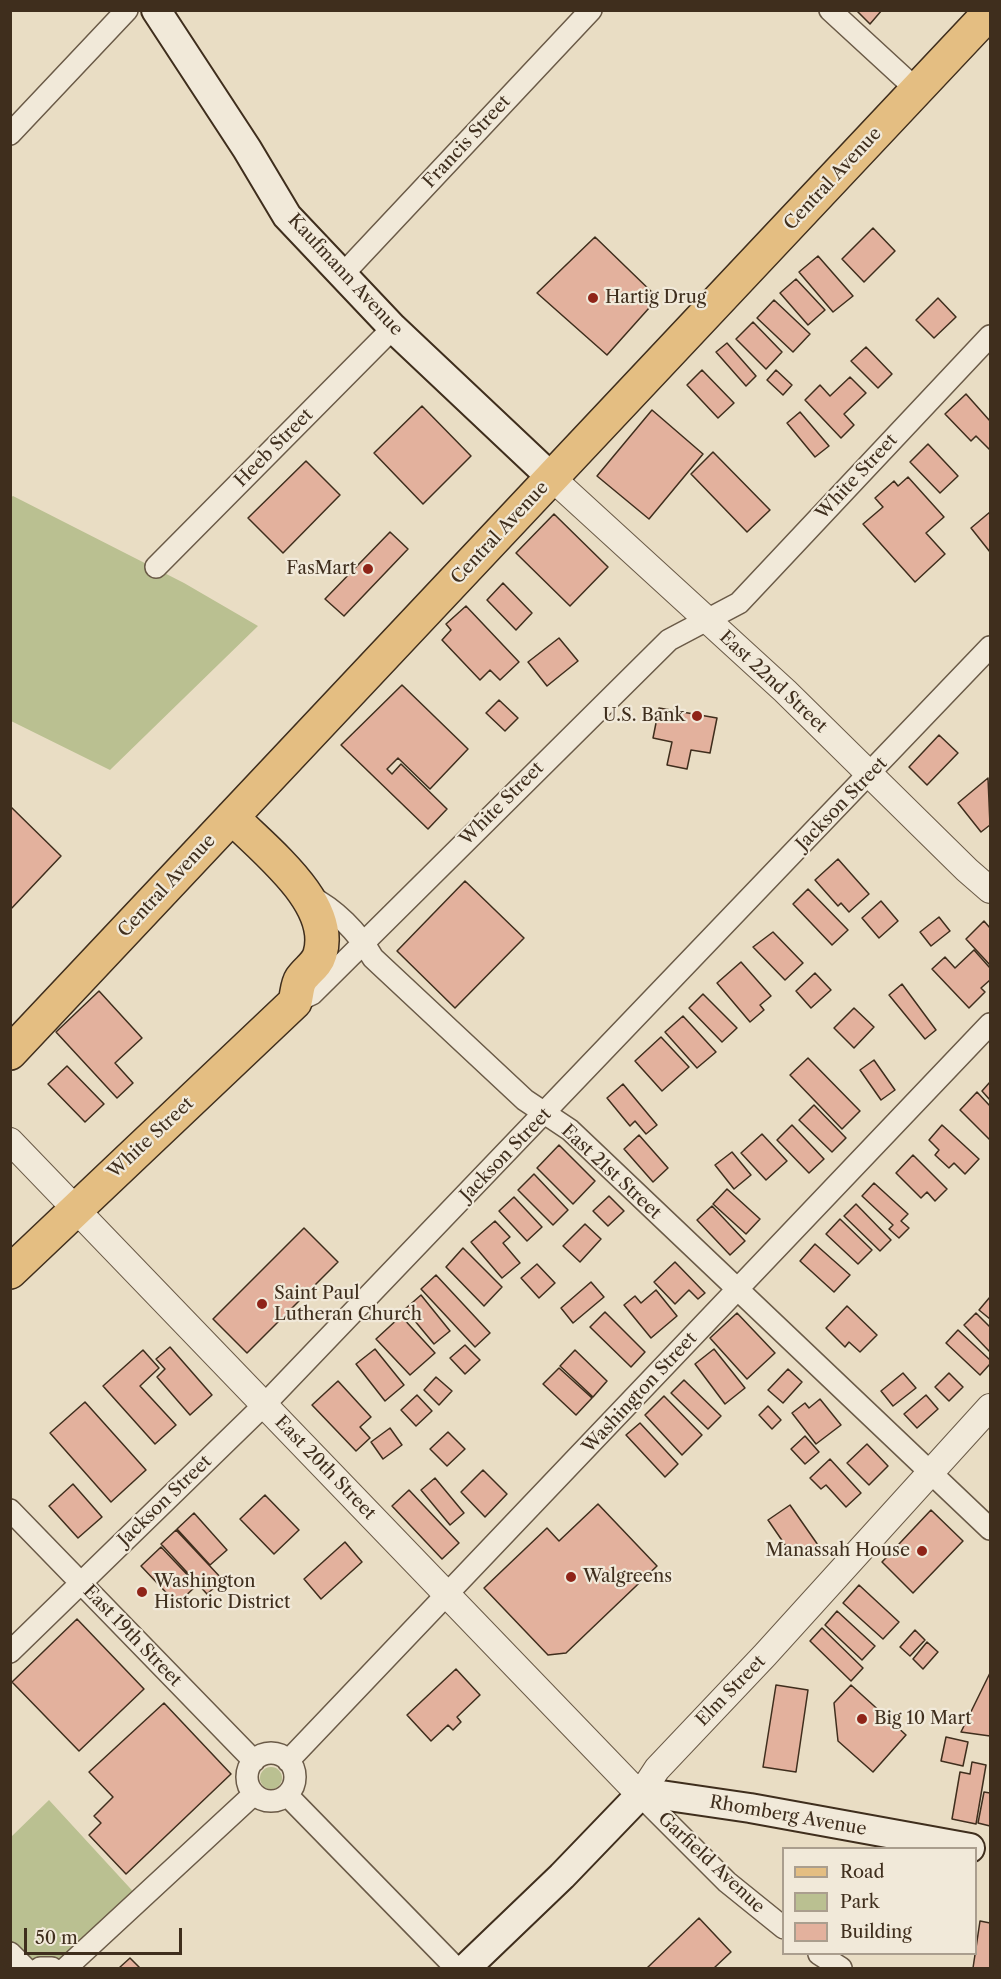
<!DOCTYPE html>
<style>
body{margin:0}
#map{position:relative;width:1001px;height:1979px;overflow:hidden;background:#e9ddc4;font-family:"Libre Caslon Text",serif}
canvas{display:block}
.frame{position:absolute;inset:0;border:12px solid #3f2e1d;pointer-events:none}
.legend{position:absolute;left:782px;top:1847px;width:195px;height:108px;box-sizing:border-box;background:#f1e9d9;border:2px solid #aa9e8e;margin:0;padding:8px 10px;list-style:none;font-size:18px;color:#3f2e1d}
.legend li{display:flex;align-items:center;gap:12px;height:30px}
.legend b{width:30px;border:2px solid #aa9e8e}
.scale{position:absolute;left:24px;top:1928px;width:158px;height:27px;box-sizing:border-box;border:3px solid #3f2e1d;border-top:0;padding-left:8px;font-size:18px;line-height:21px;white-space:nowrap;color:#3f2e1d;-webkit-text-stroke:4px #f1e9d9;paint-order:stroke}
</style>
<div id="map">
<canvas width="1001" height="1979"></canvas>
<div class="frame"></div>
<ul class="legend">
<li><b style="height:8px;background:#e4be82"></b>Road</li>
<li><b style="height:16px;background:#bac091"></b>Park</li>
<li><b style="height:16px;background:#e3b19d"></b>Building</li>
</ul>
<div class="scale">50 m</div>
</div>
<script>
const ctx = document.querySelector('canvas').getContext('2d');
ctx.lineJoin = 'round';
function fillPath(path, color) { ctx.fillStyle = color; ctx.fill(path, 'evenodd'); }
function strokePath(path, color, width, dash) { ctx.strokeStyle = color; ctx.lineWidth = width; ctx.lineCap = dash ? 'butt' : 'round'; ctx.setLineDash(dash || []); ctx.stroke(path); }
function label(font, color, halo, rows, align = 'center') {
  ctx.font = font + ' "Libre Caslon Text",serif'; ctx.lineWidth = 4.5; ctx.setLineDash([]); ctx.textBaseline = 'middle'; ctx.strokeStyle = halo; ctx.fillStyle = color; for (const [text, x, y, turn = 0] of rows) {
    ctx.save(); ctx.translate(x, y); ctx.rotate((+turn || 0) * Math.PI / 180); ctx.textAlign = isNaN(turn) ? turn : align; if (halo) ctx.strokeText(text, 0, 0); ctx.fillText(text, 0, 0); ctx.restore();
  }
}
fillPath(new Path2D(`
 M13 496 184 583 258 626 110 770 11 721 10 498Z
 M260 1778a11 11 0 1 1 22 0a11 11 0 1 1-22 0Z
 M49 1800 140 1899 52 1968 11 1953V1837Z`), '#bac091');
const building = new Path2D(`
 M856 10H882L870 24Z
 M873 228 895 251 864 282 842 259Z
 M595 237 658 298 607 355 537 293Z
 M818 256 853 296 833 312 799 272Z
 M796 279 825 310 808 325 780 293Z
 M938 298 956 317 934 338 916 320Z
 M774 300 810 334 793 352 757 318Z
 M753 322 782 352 766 369 736 339Z
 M727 343 756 376 746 386 716 352Z
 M866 347 892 374 878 388 851 361Z
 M702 370 734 403 718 418 687 385Z
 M776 370 792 385 783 395 767 380Z
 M850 377 866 393 844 414 854 425 841 438 805 400 820 385 830 396Z
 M966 394 990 421V450L976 436 971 441 945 414Z
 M422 406 471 456 423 504 374 453Z
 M652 410 703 454 649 519 597 476Z
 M800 412 829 446 815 457 787 423Z
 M928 444 958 476 940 493 910 462Z
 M713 452 770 510 747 532 691 474Z
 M306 461 340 495 283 553 248 518Z
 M908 477 944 517 926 533 945 554 915 582 863 524 883 507 875 498 894 481 898 486Z
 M990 512V552L971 528Z
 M554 514 608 567 570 606 516 553Z
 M390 532 408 549 344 616 325 599Z
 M503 583 532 613 516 630 487 600Z
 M466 606 519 662 500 680 490 670 480 680 442 640 451 630 446 624Z
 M559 638 578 661 547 686 528 662Z
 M402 685 468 749 430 789 398 758 387 769 392 774 401 764 447 809 428 829 341 745Z
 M499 700 518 718 505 731 486 713Z
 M659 708 717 718 710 753 691 750 687 769 667 765 672 742 653 738Z
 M939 735 958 753 927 785 909 767Z
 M988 778 990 825 981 832 958 803Z
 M11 807 61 856 10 910V808Z
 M838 859 869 894 849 912 841 903 838 906 815 880Z
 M465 881 524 938 455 1008 397 951Z
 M808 889 848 930 832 945 793 904Z
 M881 901 898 921 879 938 862 918Z
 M939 917 950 931 931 946 920 932Z
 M984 921 990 928V965L966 939Z
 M773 932 803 963 785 980 753 947Z
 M974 950 990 968V980L981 988 985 992 969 1008 932 969 945 957 955 968Z
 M741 962 771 996 760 1005 764 1010 750 1022 717 983Z
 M815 973 831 990 811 1008 796 991Z
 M902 984 936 1030 925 1039 889 995Z
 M99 991 142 1038 115 1063 133 1083 117 1098 56 1032Z
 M703 994 737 1028 722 1042 689 1008Z
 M854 1008 874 1027 854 1048 834 1028Z
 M683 1016 716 1052 697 1068 665 1032Z
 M661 1037 689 1067 662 1091 635 1061Z
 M808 1058 860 1111 842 1129 790 1075Z
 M874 1060 895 1090 881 1100 860 1070Z
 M67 1066 104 1104 85 1122 48 1084Z
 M990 1082V1100L982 1091Z
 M623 1084 657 1125 646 1134 635 1121 630 1126 607 1098Z
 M977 1092 990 1106V1140L960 1110Z
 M814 1105 846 1138 832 1152 799 1120Z
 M792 1125 824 1159 809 1173 777 1140Z
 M942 1125 979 1159 965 1174 954 1163 949 1168 935 1155 939 1150 929 1140Z
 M762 1134 787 1161 766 1180 741 1153Z
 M639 1135 668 1168 653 1182 624 1149Z
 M559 1145 595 1181 573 1204 537 1168Z
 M732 1152 751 1175 734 1189 715 1165Z
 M913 1155 947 1189 935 1201 927 1192 921 1198 896 1173Z
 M534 1174 568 1210 553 1225 518 1190Z
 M874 1183 908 1214 901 1221 909 1228 899 1238 889 1229 893 1225 862 1196Z
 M727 1189 760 1219 746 1234 713 1204Z
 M609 1196 624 1211 608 1226 593 1211Z
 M514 1197 542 1227 527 1241 499 1211Z
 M856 1204 891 1240 880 1251 844 1216Z
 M712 1206 745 1241 730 1255 697 1220Z
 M840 1219 872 1250 858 1264 826 1234Z
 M495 1221 510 1237 503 1243 520 1263 502 1278 471 1242Z
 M585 1224 601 1239 580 1262 563 1246Z
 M304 1228 338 1262 247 1353 213 1319Z
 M815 1244 850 1275 834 1292 800 1261Z
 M463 1248 502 1287 484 1306 446 1267Z
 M675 1262 705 1293 698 1299 689 1290 675 1304 654 1282Z
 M537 1264 555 1283 539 1298 521 1278Z
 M436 1275 490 1333 475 1347 421 1289Z
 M591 1282 604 1297 573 1323 561 1308Z
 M656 1290 677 1316 651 1338 624 1305 635 1296 641 1303Z
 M421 1295 450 1331 434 1344 405 1309Z
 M990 1297V1319L979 1310Z
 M847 1306 877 1335 860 1352 849 1342 845 1347 826 1328Z
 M605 1312 645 1352 631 1367 590 1327Z
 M737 1313 775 1353 747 1379 710 1338Z
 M976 1313 990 1327V1352L964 1325Z
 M401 1316 435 1353 410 1375 376 1339Z
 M958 1330 990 1360V1364L980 1375 946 1343Z
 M465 1345 480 1360 465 1374 450 1358Z
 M170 1347 212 1395 190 1415 157 1377 165 1369 156 1359Z
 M375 1349 404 1385 385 1401 356 1364Z
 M714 1349 745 1388 725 1404 695 1364Z
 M143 1350 159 1368 140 1386 176 1425 155 1444 103 1386Z
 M575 1350 607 1381 593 1397 560 1366Z
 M559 1368 592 1398 576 1415 543 1384Z
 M788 1369 802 1382 783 1403 768 1390Z
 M903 1373 916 1388 893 1406 881 1391Z
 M949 1373 963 1387 949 1401 935 1387Z
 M436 1377 452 1391 439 1405 424 1390Z
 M684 1380 721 1416 708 1429 671 1393Z
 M338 1381 371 1417 360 1427 370 1438 356 1451 312 1405Z
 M417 1395 432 1411 416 1426 401 1410Z
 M926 1395 938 1409 917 1428 904 1414Z
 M664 1396 702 1435 682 1455 645 1415Z
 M820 1399 841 1425 816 1444 792 1413 805 1403 809 1408Z
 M85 1402 146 1470 111 1502 50 1433Z
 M768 1406 781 1420 772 1429 759 1415Z
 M640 1423 678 1464 665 1477 626 1435Z
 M390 1428 402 1445 383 1459 371 1442Z
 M448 1432 465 1449 447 1466 430 1449Z
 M805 1436 819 1452 805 1464 791 1449Z
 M867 1444 888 1466 869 1485 847 1463Z
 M830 1459 861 1493 846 1507 826 1485 821 1489 810 1478Z
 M483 1470 507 1494 485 1517 461 1492Z
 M435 1478 464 1513 450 1525 421 1490Z
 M73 1484 102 1517 78 1538 49 1506Z
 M409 1490 459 1543 442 1559 392 1506Z
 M265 1495 299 1530 274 1554 240 1519Z
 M598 1504 657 1566 566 1653 548 1655 484 1588 547 1528 559 1541Z
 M790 1505 818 1545 803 1555 797 1547 790 1552 768 1520Z
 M931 1510 963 1541 913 1593 882 1562Z
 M194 1513 227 1550 210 1565 177 1529Z
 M176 1530 223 1580 207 1594 161 1544Z
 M345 1542 362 1562 321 1599 304 1579Z
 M161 1547 197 1585 177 1604 141 1566Z
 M859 1585 899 1622 883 1639 843 1603Z
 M837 1611 875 1646 862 1660 825 1625Z
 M77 1619 144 1689 79 1751 12 1682Z
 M822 1628 863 1668 851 1681 810 1641Z
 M915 1630 925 1640 910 1656 900 1647Z
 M927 1642 938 1652 923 1669 913 1659Z
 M456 1669 480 1695 457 1717 461 1722 453 1730 448 1725 431 1741 407 1715Z
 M990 1673V1736L961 1732Z
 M776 1685 808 1690 796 1772 763 1767Z
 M851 1685 906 1735 873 1772 838 1741 834 1703Z
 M164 1703 231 1774 126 1874 89 1835 101 1823 94 1816 113 1797 89 1772Z
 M946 1737 968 1742 963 1766 941 1761Z
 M972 1762 986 1765 976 1824 952 1819 960 1772 970 1774Z
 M984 1792 990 1793V1826L978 1823Z
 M699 1918 731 1952 714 1968H647Z
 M980 1921 990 1923V1968H973Z
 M130 1958 140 1968H119Z`);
fillPath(building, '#e3b19d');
strokePath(building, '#3f2e1d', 1.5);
const minor = new Path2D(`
 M830 10 917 90
 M10 134 127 10
 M343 274 591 10
 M156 567 393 328
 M309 896C335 909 358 932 373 958L525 1100 570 1130 990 1529
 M295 1002 312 994 669 640 739 603 990 336
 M10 1510 254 1761
 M10 1652 264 1405 990 647
 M247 1777a24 24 0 1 1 48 0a24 24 0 1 1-48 0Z
 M288 1761 990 1024
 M287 1795 456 1968
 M640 1795 727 1882 784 1928
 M10 1953 25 1968
 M819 1954 841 1968
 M40 1968H52
 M66 1968 254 1794`);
const tertiary = new Path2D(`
 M552 478 785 691 967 870 990 890
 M10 1141 640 1795 657 1769 765 1655 990 1407`);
const secondary = new Path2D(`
 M156 10 247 149 287 216 393 328 552 478
 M466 1968 562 1876 640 1795H661L750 1808 970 1848`);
const primary = new Path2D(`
 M10 1053 990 12
 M10 1272 295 1002C297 995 297 985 301 979 307 970 317 965 320 954 335 903 264 850 232 817`);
strokePath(minor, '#6a5a47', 24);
strokePath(tertiary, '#6a5a47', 28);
strokePath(secondary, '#3f2e1d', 32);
strokePath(primary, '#3f2e1d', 36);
strokePath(minor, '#f1e9d9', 21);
strokePath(tertiary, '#f1e9d9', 26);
strokePath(secondary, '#f1e9d9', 28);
strokePath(primary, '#e4be82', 33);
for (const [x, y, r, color] of [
 [593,298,6,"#8f2418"],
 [368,569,6,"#8f2418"],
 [697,716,6,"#8f2418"],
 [262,1304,6,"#8f2418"],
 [922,1551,6,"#8f2418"],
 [571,1577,6,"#8f2418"],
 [142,1592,6,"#8f2418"],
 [862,1719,6,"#8f2418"]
]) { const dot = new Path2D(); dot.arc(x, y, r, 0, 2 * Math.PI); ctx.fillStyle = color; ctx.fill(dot); strokePath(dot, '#f1e9d9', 2); }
label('18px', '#3f2e1d', '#f1e9d9', [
 ["Francis Street",467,142,-47],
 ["Central Avenue",833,179,-47],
 ["Kaufmann Avenue",345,275,47],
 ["Heeb Street",274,448,-45],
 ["White Street",857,477,-47],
 ["Central Avenue",500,533,-47],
 ["East 22nd Street",773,682,43],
 ["White Street",502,804,-45],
 ["Jackson Street",842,804,-46],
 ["Central Avenue",167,886,-47],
 ["White Street",151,1138,-43],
 ["Jackson Street",506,1155,-46],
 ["East 21st Street",611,1172,43],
 ["Washington Street",640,1393,-47],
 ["East 20th Street",325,1468,46],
 ["Jackson Street",165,1501,-44],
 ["East 19th Street",132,1636,46],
 ["Elm Street",731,1691,-46],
 ["Rhomberg Avenue",788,1816,10],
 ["Garfield Avenue",711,1863,43]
]);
label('18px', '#3f2e1d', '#f1e9d9', [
 ["Hartig Drug",605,298],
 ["FasMart",356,569,"right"],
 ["U.S. Bank",685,716,"right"],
 ["Saint Paul",274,1294],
 ["Lutheran Church",274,1315],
 ["Manassah House",910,1551,"right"],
 ["Walgreens",583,1577],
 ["Washington",154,1582],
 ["Historic District",154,1603],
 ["Big 10 Mart",874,1719]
], 'left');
</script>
